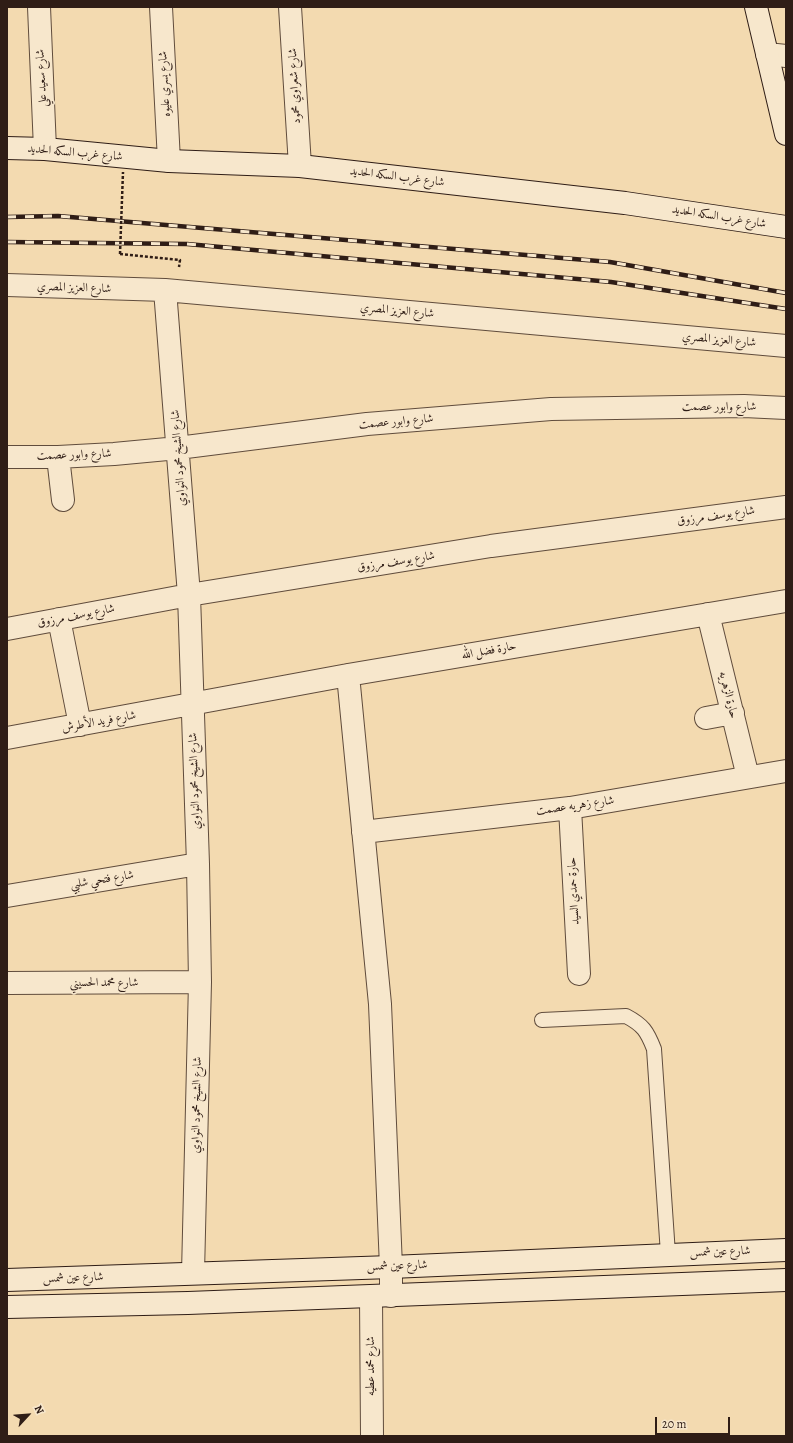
<!DOCTYPE html>
<meta charset="utf-8">
<style>
body{margin:0}
#map{position:relative;width:793px;height:1443px;overflow:hidden;background:#f3dab0;font-family:Alegreya,serif}
canvas{display:block}
.frame{position:absolute;inset:0;border:8px solid #2f1d16;pointer-events:none}
.north{position:absolute;left:8px;top:1395px;width:40px;height:40px;-webkit-text-stroke:3px #f7e7cc;paint-order:stroke;rotate:64deg;font-size:11px;font-weight:700;line-height:16px;text-align:center;color:#2f1d16}
.north::after{content:'';display:block;margin:auto;width:14px;height:18px;background:#2f1d16;clip-path:polygon(50% 0,100% 100%,50% 72%,0 100%)}
.scale{position:absolute;left:655px;top:1417px;width:75px;height:18px;box-sizing:border-box;border:2px solid #2f1d16;border-top:0;padding-left:5px;font-size:12px;line-height:14px;white-space:nowrap;color:#2f1d16;-webkit-text-stroke:3px #f7e7cc;paint-order:stroke}
</style>
<div id="map">
<canvas width="793" height="1443"></canvas>
<div class="frame"></div>
<div class="north">N</div>
<div class="scale">20 m</div>
</div>
<script>
const ctx = document.querySelector('canvas').getContext('2d');
ctx.lineJoin = 'round';
function strokePath(path, color, width, dash) { ctx.strokeStyle = color; ctx.lineWidth = width; ctx.lineCap = dash ? 'butt' : 'round'; ctx.setLineDash(dash || []); ctx.stroke(path); }
function label(font, color, halo, rows, align = 'center') {
  ctx.font = font + ' Alegreya,Amiri,serif'; ctx.lineWidth = 3; ctx.setLineDash([]); ctx.textBaseline = 'middle'; ctx.strokeStyle = halo; ctx.fillStyle = color; for (const [text, x, y, turn = 0] of rows) {
    ctx.save(); ctx.translate(x, y); ctx.rotate((+turn || 0) * Math.PI / 180); ctx.textAlign = isNaN(turn) ? turn : align; if (halo) ctx.strokeText(text, 0, 0); ctx.fillText(text, 0, 0); ctx.restore();
  }
}
const lane = new Path2D(`
 M542 1020 626 1016C643 1025 647 1031 654 1049L668 1254`);
const street = new Path2D(`
 M39 7 45 149
 M161 7 169 161
 M290 7 300 166
 M767 54 786 56
 M7 285 165 290 786 346
 M165 290 189 595 198 864 200 982 193 1273
 M7 457H58L114 454 178 448 367 424 551 409 744 406 786 408
 M58 457 63 500
 M708 614 748 777
 M59 619 80 725
 M7 629 189 595 491 546 786 507
 M348 675 380 1004 391 1267V1296
 M706 718 733 713
 M7 738 348 675 786 601
 M570 808 579 974
 M363 832 570 808 786 771
 M7 896 198 864
 M7 983 200 982
 M371 1297 372 1436`);
const secondary = new Path2D(`
 M756 7 786 134
 M7 148 45 149 169 161 300 166 625 203 786 227
 M7 1280 391 1267 786 1250
 M7 1307 188 1303 786 1280`);
strokePath(lane, '#604c3c', 16);
strokePath(street, '#604c3c', 24);
strokePath(secondary, '#2f1d16', 24);
strokePath(new Path2D(`
 M120 254 180 260 179 267`), '#2f1d16', 2.5, [3, 2]);
strokePath(lane, '#f7e7cc', 14);
strokePath(street, '#f7e7cc', 22);
strokePath(secondary, '#f7e7cc', 22);
const rail = new Path2D(`
 M7 217 58 216 610 262 786 293
 M7 242 187 244 611 282 786 309`);
strokePath(rail, '#2f1d16', 4.5);
strokePath(rail, '#f7e7cc', 3, [9]);
strokePath(new Path2D(`
 M120 254 123 172`), '#2f1d16', 2.5, [3, 2]);
label('12px', '#2f1d16', '#f7e7cc', [
 ["شارع سعيد علي",42,78,-93],
 ["شارع يسري عليوه",165,84,-93],
 ["شارع شعراوي محمود",295,86,-93],
 ["شارع غرب السكه الحديد",75,153,5],
 ["شارع غرب السكه الحديد",397,177,7],
 ["شارع غرب السكه الحديد",719,217,9],
 ["شارع العزيز المصري",74,288,2],
 ["شارع العزيز المصري",397,311,5],
 ["شارع العزيز المصري",719,340,5],
 ["شارع وابور عصمت",719,407],
 ["شارع وابور عصمت",396,422,-5],
 ["شارع وابور عصمت",74,455,-2],
 ["شارع الشيخ محمود النواوي",179,458,-94],
 ["شارع يوسف مرزوق",716,516,-8],
 ["شارع يوسف مرزوق",396,562,-9],
 ["شارع يوسف مرزوق",76,616,-11],
 ["حارة فضل الله",489,651,-10],
 ["حارة الزهريه",728,695,76],
 ["شارع فريد الأطرش",99,722,-10],
 ["شارع الشيخ محمود النواوي",195,781,-92],
 ["شارع زهريه عصمت",575,806,-8],
 ["شارع فتحي شلبي",102,880,-9],
 ["حارة حمدي السيد",574,891,-93],
 ["شارع محمد الحسيني",104,983],
 ["شارع الشيخ محمود النواوي",197,1105,-89],
 ["شارع عين شمس",720,1252,-2],
 ["شارع عين شمس",397,1266,-2],
 ["شارع عين شمس",73,1278,-2],
 ["شارع محمد عطيه",371,1366,-90]
]);
</script>
